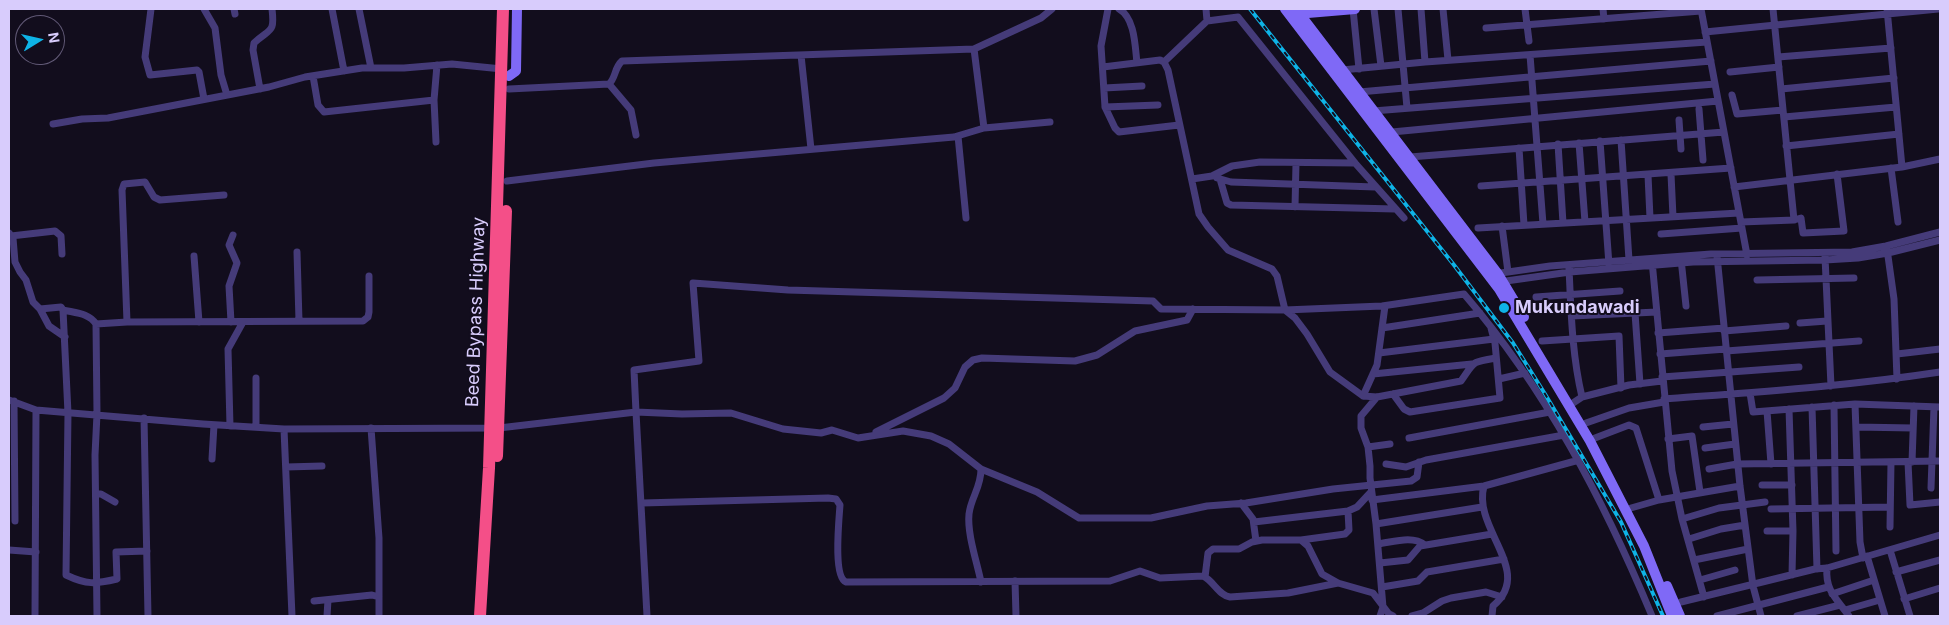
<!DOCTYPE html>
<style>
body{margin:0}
#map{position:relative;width:1949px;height:625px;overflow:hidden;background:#120d1d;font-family:Inter,sans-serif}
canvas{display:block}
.frame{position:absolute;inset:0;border:10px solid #d8ccfc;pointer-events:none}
.north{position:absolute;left:15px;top:15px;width:50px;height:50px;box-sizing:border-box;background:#120d1d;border:1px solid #615976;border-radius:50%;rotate:81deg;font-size:14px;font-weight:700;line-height:20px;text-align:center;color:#d8ccfc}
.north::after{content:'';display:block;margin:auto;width:18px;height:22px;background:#0eb3e6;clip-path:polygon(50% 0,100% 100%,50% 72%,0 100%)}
</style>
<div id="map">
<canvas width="1949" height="625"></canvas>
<div class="frame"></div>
<div class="north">N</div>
</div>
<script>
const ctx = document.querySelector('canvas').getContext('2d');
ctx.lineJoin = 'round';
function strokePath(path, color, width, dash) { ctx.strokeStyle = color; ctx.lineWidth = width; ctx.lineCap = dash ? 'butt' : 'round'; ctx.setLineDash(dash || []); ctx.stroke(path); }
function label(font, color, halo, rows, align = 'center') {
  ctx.font = font + ' Inter,sans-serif'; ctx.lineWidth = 4; ctx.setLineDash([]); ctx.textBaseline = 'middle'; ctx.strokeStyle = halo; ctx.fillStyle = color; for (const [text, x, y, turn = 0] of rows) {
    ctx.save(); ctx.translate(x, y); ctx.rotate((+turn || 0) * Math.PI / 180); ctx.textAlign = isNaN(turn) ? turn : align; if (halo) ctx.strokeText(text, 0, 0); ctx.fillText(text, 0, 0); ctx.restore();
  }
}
strokePath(new Path2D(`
 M151 9 145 57 150 75 197 70 199 72 204 99
 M204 9 215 28 221 75 227 95
 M234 9 235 14
 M332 9 344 71
 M359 9 371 68
 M1108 9 1101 46 1105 107 1158 105
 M1119 9C1135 18 1135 46 1137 63
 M1206 9 1207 21
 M1353 9 1359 69
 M1374 9 1381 66
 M1398 9 1407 108
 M1421 9 1425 62
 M1443 9 1448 60
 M1525 9 1529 41
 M1603 9 1604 19
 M1701 9 1747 255
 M1773 9 1794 220
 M1887 9 1902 167
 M1486 28 1701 11
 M1705 32 1938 9
 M974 49 984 128
 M801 55 811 149
 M1530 55 1543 224
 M1778 57 1891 48
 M1164 62 1207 21 1238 17 1355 163 1404 218
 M1103 67 1160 60 1164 62 1168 70 1199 214 1208 227 1228 250 1272 269 1277 276 1285 310 1382 306 1464 294C1546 389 1604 501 1652 616
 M1342 70 1425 62 1707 42
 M1730 72 1779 67
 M313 76 318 105 324 112 434 100
 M609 84 631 110 636 135
 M1104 88 1142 86
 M260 89 253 50 254 43C270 28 275 34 272 9
 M509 89 609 84C616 78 614 68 622 61L974 49 1041 18 1052 9
 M1781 89 1894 78
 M1359 92 1711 61
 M1732 95 1737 114 1783 110
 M1105 107 1115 128 1119 132 1179 125
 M1699 109 1703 160
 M1373 111 1715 84
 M1784 117 1896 107
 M1679 120 1681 149
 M53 124 82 119 108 118 269 87 305 77 362 68H404L452 64 502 69
 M1392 132 1718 101
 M958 136 966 218
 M1621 140 1629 260
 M1600 141 1609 265
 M436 142 434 100 437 65
 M1579 143 1585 222
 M1558 144 1563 223
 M1786 146 1899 134
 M1519 148 1524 225
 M1410 157 1724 132
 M1891 168 1898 222
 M1671 174 1673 217
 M1648 175 1650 218
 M1217 178 1231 182 1375 187
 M1192 179 1212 176 1232 166 1260 162 1355 163
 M1220 179 1227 203 1231 205 1395 209
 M507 181 654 163 954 137 984 128 1050 122
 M1481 186 1731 168
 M1734 187 1902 167 1940 159
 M1295 207 1296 163
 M1741 222 1794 220 1801 218 1803 233 1844 231 1837 174
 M1502 226 1508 272
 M1478 228 1739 213
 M9 233 13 238 15 262 20 272 26 280 33 302 40 309 49 326 65 337
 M1661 234 1742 228
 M11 236 55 231 61 236 62 254
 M1887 249 1894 299 1897 379
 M297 252 299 321
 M194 256 199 322
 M1717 256 1740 486 1753 586 1761 616
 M1825 257 1831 386
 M1681 259 1686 306
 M1652 261 1672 471 1682 519 1704 597
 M1569 268C1571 311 1572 355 1582 397L1629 385 1662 381
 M1494 274 1550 266 1711 254 1852 252 1886 246 1940 232
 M1757 280 1854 278
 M1499 282 1570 272 1693 262 1825 260 1858 258 1888 253 1940 240
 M1536 297 1620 291
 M40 309 61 307 63 310
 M1635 313 1640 384
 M1572 316 1657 312
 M127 322 122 190 124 184 145 182 154 197 160 200 224 195
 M231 322 229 286 237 263 229 245 233 235
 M1800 323 1827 321
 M96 324C89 313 76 313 63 310L68 413 66 575C87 585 95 584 117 579L116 552 147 551
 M1382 328 1480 313
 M1724 331 1786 326
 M1658 333 1724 328
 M1542 341 1619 336 1621 388
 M1726 351 1859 341
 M1379 353 1494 339
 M1660 354 1726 349
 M1897 354 1940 349
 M1373 374 1472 364
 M1662 377 1799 367
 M1499 379 1525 373
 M1750 393 1753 412 1855 404 1940 407
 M1393 394 1404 409 1410 412 1500 398 1495 343 1491 328
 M1363 396 1377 365 1385 306
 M1377 397 1361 416V428L1368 447 1370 466V478L1376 524 1383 607 1380 616
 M1664 399C1756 392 1849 386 1940 372
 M9 400 36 410 203 424 284 429 499 428 636 412 634 370 699 361 693 283 788 290 1153 301 1161 309 1285 310 1295 318 1307 334 1330 372 1363 396 1377 397 1461 381C1475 361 1471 362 1496 358
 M14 401 15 521
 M1573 403 1582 397
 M1855 404 1860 542 1863 558
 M1834 405 1836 551
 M1812 407 1817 569
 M1789 409 1793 531 1792 575
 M1767 411 1771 464
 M144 418 148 616
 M1586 423 1629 408 1664 402
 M230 426 228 349 243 322
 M256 427V378
 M1703 427 1733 424
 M1856 427 1913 428
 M371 428 379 538V616
 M284 429 292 616
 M876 432 944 398 955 388 965 367 973 360 982 358 1075 361 1097 355 1135 331 1187 320 1193 309
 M1409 438 1550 412
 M1595 438 1629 425 1636 428 1659 500 1740 486
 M1668 439 1692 436 1700 492
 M1368 447 1390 444
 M1705 448 1735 444
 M212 459 214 425
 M1908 462 1910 505 1940 502
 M1912 462 1914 406
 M1386 464 1406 467 1426 460 1564 435
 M286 467 322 466
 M1709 469 1737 464 1940 461
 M1762 485H1792
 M1484 486C1472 529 1535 571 1493 606L1492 616
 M1931 488 1934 407
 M96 494H101L115 502
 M1372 500 1484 486 1579 460
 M642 503 828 498 836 499 840 505C839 520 833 577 846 582L1110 581 1140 571 1160 578 1203 576C1214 581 1218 595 1230 597L1288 593 1338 583
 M1241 503 1253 519 1256 541
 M1631 508 1659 500
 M1771 509 1890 507
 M1682 519 1719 508 1765 502
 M1254 522 1348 511 1357 507 1371 492
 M1376 524 1482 507
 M1890 527 1891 462
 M1767 531H1793
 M1689 539 1721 529 1745 525
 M1301 540 1345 534 1349 530 1348 511
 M1378 544C1393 542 1413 535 1425 545
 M9 550 36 552
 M1890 550 1910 616
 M1867 556 1885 616
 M1694 560 1748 549
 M1380 563 1408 560 1420 546 1492 534
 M1827 568C1825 591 1837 599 1849 616
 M1896 572 1940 560
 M1205 577 1208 553 1213 549H1239L1252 542 1262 540H1301L1308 546 1322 574 1338 583 1373 593 1389 614 1393 616
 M1700 580 1735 570
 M1015 581 1016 616
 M981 582C977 562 967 534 969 514 971 497 981 488 981 469
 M1382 587 1418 581 1427 572 1504 559
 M1832 594 1874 580
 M1904 599 1940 588
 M314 601 372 595 379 597
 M1681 602 1815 569 1827 568 1940 535
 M1845 610 1880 600
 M35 615 36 410
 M97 616 95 455 97 414 96 324 127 322 363 321 368 317 369 312V276
 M327 616 328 600
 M647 616 636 412 682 414 731 413 783 429 821 433 832 430 858 438 903 431 931 436 949 444 981 469 1037 492 1079 518H1151L1207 506 1246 503 1333 489 1411 481 1417 477 1419 462
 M1412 616 1423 613 1442 601 1451 598 1486 592 1502 597
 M1717 616 1828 587
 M1797 616 1840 605`), '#453b79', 7);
strokePath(new Path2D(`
 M1285 9 1499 289 1590 441 1644 546 1672 616
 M1296 9 1498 274 1524 317
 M1296 14 1355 9
 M509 76 516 71 517 9
 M1667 586 1680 616`), '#7f69f6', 10);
strokePath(new Path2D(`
 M497 456 506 211
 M480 616 489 468 503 9`), '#f44f88', 12);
const rail = new Path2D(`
 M1250 9 1454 265 1513 343 1545 394 1621 522 1663 616`);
strokePath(rail, '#0eb3e6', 4);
strokePath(rail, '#120d1d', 2, [5.5]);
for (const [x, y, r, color] of [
 [1504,308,6,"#0eb3e6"]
]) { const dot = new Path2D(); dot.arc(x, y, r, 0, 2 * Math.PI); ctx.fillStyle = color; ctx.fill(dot); strokePath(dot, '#120d1d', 2); }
label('bold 18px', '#d8ccfc', '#120d1d', [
 ["Mukundawadi",1515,308]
], 'left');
label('18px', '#d8ccfc', '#120d1d', [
 ["Beed Bypass Highway",476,312,-88]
]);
</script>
